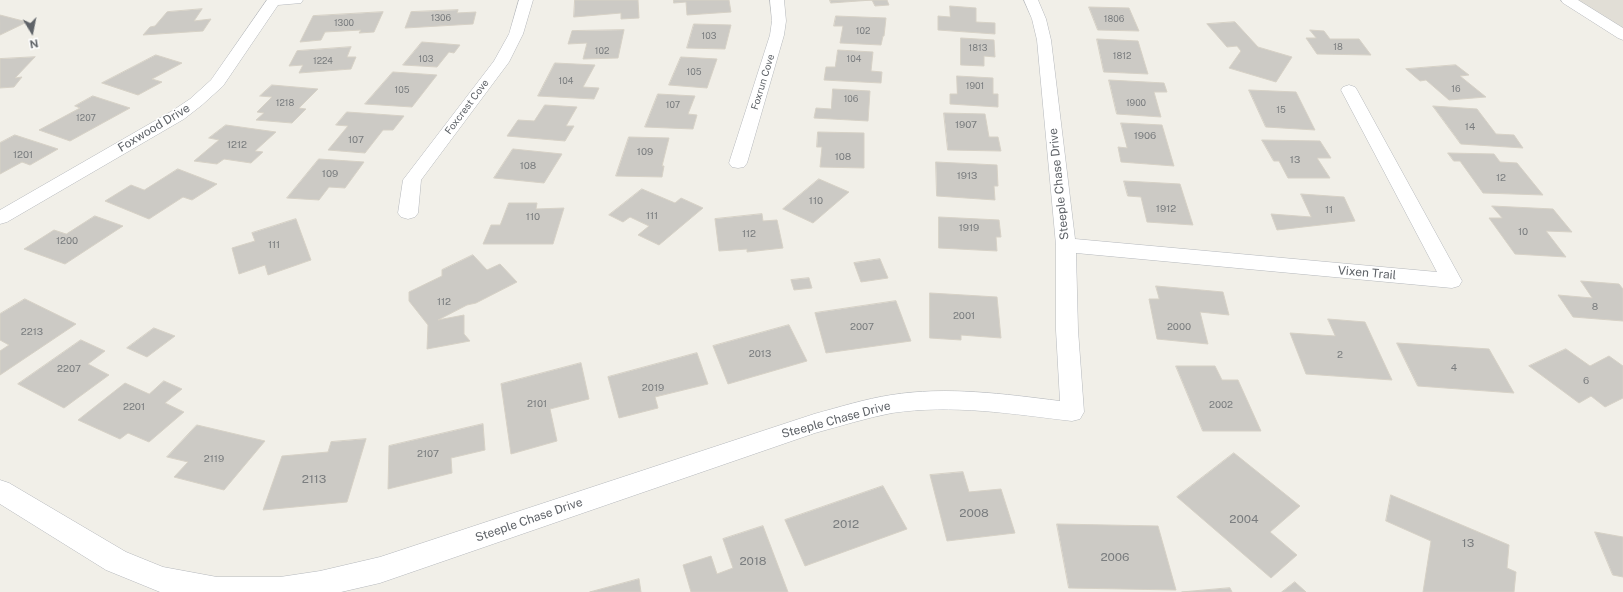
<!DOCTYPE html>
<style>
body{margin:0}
#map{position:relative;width:1623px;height:592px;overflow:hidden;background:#f1efe8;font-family:"Public Sans",sans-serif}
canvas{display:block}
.north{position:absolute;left:12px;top:12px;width:40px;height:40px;-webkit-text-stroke:3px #fff;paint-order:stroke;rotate:170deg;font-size:11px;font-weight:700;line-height:16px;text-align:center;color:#5f6368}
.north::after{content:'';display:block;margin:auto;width:14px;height:18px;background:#5f6368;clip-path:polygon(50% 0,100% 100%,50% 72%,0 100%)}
</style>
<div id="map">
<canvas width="1623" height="592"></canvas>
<div class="north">N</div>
</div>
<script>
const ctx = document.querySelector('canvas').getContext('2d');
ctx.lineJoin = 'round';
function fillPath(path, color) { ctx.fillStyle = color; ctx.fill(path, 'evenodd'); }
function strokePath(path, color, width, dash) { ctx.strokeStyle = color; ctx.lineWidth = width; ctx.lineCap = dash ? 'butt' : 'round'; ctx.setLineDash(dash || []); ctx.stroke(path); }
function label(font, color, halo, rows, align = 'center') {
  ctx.font = font + ' "Public Sans",sans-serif'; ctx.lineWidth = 3; ctx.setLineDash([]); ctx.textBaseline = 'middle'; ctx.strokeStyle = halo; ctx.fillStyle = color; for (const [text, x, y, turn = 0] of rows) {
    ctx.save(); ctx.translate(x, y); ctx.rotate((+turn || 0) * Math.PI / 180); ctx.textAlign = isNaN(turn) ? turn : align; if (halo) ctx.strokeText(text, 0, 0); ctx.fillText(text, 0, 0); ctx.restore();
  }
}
fillPath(new Path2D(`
 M1568 0H1623V35Z`), '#e1ded6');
const building = new Path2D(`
 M575 0H638L639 18 621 19V13L574 17Z
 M674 0H729L731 12 687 15 686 2 674 3Z
 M830 0H887L889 5 875 6 872 0 831 3Z
 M950 6 976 8V22L995 23V34L938 30V16L950 17Z
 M1089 7 1129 8 1139 31 1098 30Z
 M202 9 194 21 211 19 203 31 143 35 150 27 155 26 167 12Z
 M458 10 457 13 476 12 473 24 405 28 411 12Z
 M383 12 374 32 359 33 361 30 325 32 321 40 300 42 313 16Z
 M0 15 27 22 0 35Z
 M836 16 886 18 884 36H883L881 45 840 43 843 26H834Z
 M1235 22 1258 47 1292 57 1276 82 1229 68 1241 51 1237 46 1227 47 1207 24Z
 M694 24 731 25 725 49 687 48Z
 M624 30 618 58 583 59 587 43 568 44 572 31Z
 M1310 30 1324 31 1330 39H1359L1371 55 1317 54 1306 38H1316Z
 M961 38 994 40 995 57 984 56V66L961 65Z
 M1097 39 1138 41 1148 74 1104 72Z
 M422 42 460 45 454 53 449 52 437 67 403 65Z
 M351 47 347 57H356L351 69 299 73 303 65 289 66 297 51Z
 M838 50 873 52 871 71 882 72 881 83 824 80 826 67H835Z
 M156 55 182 63 152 79 162 82 138 95 102 83Z
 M35 57 15 78 22 77 14 87 0 88V59Z
 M681 57 717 59 707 88 669 85Z
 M555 63 595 65 583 87 599 88 594 99 538 96Z
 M1456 65 1469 75 1460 76 1486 97 1449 100 1426 80 1420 81 1406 69Z
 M393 72 437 75 412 107 365 104Z
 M957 76 993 78V94H998V107L950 104V94H957Z
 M1109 80 1164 83 1167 92H1154L1161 117 1117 114Z
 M272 85 318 89 299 108 306 109 292 123 256 120 264 113 257 112 272 97 260 96Z
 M833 89 870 91 868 121 814 118 816 108 831 109Z
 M1249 90 1296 92 1315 130 1266 127Z
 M658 94 695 96 688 114 697 115 693 129 645 127Z
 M93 96 130 108 70 141 39 130 80 108 75 106Z
 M545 105 577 107 566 126H574L565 141 507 136 518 120 534 121Z
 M1433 106 1477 109 1496 134 1514 135 1523 148 1461 144Z
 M347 112 404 116 393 130H383L365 153 328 150 348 126 336 125Z
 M944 113 985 114 989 137H998L1001 151 948 150Z
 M1121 123 1162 125 1174 166 1121 162 1118 147 1127 148Z
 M226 125 276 132 255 151 263 152 251 163 224 159 217 164 194 161 219 140 209 138Z
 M818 132 864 133V168L820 167 822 147H817Z
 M15 135 58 149 30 165 22 162 0 174V143Z
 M629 137 669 138 662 166H664L662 177 616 176Z
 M1262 140 1320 141 1331 158H1317L1330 178H1288L1279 161H1274Z
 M513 149 562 154 544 183 494 178Z
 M1448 153 1494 154 1500 162 1517 163 1543 195 1483 193 1460 161H1454Z
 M319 159 364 162 345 188 329 187 319 200 287 198Z
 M936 162 997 165 998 186H994L995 200 937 196Z
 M178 169 217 184 192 200 183 197 149 219 105 201 131 185 144 190Z
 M819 179 849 192 813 223 783 209Z
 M1124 181 1180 184 1193 225 1147 222 1141 197 1128 196Z
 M642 189 675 203 681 198 703 208 659 245 638 235 649 226 630 217 623 222 609 215Z
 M1301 194 1344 197 1355 221 1277 230 1271 214 1311 217Z
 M509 203H537L536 209 564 208 553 244H483L491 225H500Z
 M1492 206 1553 209 1572 232 1546 231 1566 257 1515 254 1489 218H1502Z
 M762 214 763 221 777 220 783 248 747 252V249L719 251 715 219Z
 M95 216 123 226 65 264 24 249 54 230 66 234Z
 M939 217 999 220 1001 237H996L997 251 939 248Z
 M296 219 311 260 268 275 265 265 239 274 232 248 255 241 252 233Z
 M473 255 487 270 500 264 517 282 476 303 467 305 438 320 464 315V334L470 341 427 349 428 325 409 301V292L442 276V270Z
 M880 259 888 278 861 282 854 263Z
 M809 278 812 288 794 290 791 280Z
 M1581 281 1619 284 1623 289V321L1573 317 1558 295 1592 298Z
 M1156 286 1223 292 1229 315 1200 312 1208 344 1157 339 1149 299H1159Z
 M930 293 997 297 1001 338 961 335V340L930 338Z
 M25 299 76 324 0 375V351L9 345 0 340V314Z
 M896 301 911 341 826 353 815 313Z
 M1328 319 1365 322 1392 380 1306 374 1290 333 1335 336Z
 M789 325 807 361 728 384 713 346Z
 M154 328 175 336 147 357 127 348Z
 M81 340 105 351 88 364 109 375 64 408 18 384Z
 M1397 343 1489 349 1514 393 1418 386Z
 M1566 349 1590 366 1609 356 1623 366V398L1605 407 1591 396 1579 403 1529 366Z
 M697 353 708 384 655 397 658 408 619 418 608 377Z
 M581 363 589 399 550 409 557 441 511 454 501 384Z
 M1176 366H1215L1222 380H1238L1261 431H1203Z
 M164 381 182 389 165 403 184 412 149 442 128 433 120 439 78 420 125 383 149 394Z
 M483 424 485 450 451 458 452 473 388 489 389 446Z
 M197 425 265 441 224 490 174 477 188 462 167 457Z
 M366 439 347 502 263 510 282 456 328 452 331 442Z
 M1234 453 1300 506 1270 532 1297 555 1271 578 1177 497Z
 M963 472 969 492 1001 489 1015 533 947 541 930 475Z
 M883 486 907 529 805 566 785 520Z
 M1391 495 1509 545 1507 568 1516 572 1514 592H1423L1431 541 1386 521Z
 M1057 524 1158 526 1176 590 1069 588Z
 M763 526 788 592H691L683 565 711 556 717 574 733 568 723 539Z
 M1595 532 1623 537V577L1613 575Z
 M639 579 641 592H590Z
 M1295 582 1306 592H1282Z
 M1230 588 1232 592H1182Z`);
fillPath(building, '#cccac5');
strokePath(building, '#d6d1c6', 1);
const minor = new Path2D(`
 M267 0H303L301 3 278 5 223 86 202 105 184 119 7 222 0 224V210L172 111 190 99 211 80Z
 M519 0H533L523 34 509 62 421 180 418 213 415 217 408 219 401 217 398 213 403 180 494 61 509 34Z
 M770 0H784L786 21 784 35 747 163 744 167 738 168 732 167 729 163 770 35 772 21Z
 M1024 0H1038L1046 19 1051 40 1075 239 1437 272 1341 90 1343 87 1349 85 1355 87 1357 90 1462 281 1459 286 1452 288 1076 253 1078 330 1084 412 1080 419 1072 421C1013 414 952 404 892 413 866 418 841 426 815 433L380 583 341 592H160L106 570 0 504V480L9 483 126 552 163 567 217 577H280L320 571 380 557 814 414C840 407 865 399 891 395 947 386 1004 394 1060 401L1056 330V245L1037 40 1032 19Z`);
const tertiary = new Path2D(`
 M1561 0H1578L1623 28V40L1618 38 1563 3Z`);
strokePath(minor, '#b5b8bc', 1);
strokePath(tertiary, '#b5b8bc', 1);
fillPath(minor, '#fff');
fillPath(tertiary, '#fff');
label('9px', '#7a7d7f', null, [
 ["1306",441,18],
 ["1806",1114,19],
 ["1300",344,23],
 ["102",863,31],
 ["103",709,36],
 ["18",1338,47],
 ["1813",978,48],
 ["102",602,51],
 ["1812",1122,56],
 ["103",426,59],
 ["104",854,59],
 ["1224",323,61],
 ["105",694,72],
 ["104",566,81],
 ["1901",975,86],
 ["16",1456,89],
 ["105",402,90],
 ["106",851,99],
 ["1218",285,103],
 ["1900",1136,103],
 ["107",673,105],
 ["15",1281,110],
 ["1207",86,118]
]);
label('10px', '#5f6368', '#fff', [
 ["Foxrun Cove",763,82,-73],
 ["Foxcrest Cove",467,107,-53]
]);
label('10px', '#7a7d7f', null, [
 ["1907",966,125],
 ["14",1470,127],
 ["1906",1145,136],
 ["107",356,140],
 ["1212",237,145],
 ["109",645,152],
 ["1201",23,155],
 ["108",843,157],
 ["13",1295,160],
 ["108",528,166],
 ["109",330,174],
 ["1913",967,176],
 ["12",1501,178],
 ["110",816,201],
 ["1912",1166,209],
 ["11",1329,210],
 ["111",652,216],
 ["110",533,217],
 ["1919",969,228],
 ["10",1523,232],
 ["112",749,234],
 ["1200",67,241],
 ["111",274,245],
 ["112",444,302],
 ["8",1595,307],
 ["2001",964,316],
 ["2007",862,327],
 ["2000",1179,327],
 ["2213",32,332],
 ["2013",760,354],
 ["2",1340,355],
 ["4",1454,368],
 ["2207",69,369],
 ["6",1586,381],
 ["2019",653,388],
 ["2101",537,404],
 ["2002",1221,405],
 ["2201",134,407],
 ["2107",428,454],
 ["2119",214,459]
]);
label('12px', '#5f6368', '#fff', [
 ["Foxwood Drive",154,128,-31],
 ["Steeple Chase Drive",1059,184,-96],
 ["Vixen Trail",1367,273,5],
 ["Steeple Chase Drive",836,420,-15],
 ["Steeple Chase Drive",529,520,-19]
]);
label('12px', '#7a7d7f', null, [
 ["2113",314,479],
 ["2008",974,513],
 ["2004",1244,519],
 ["2012",846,524],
 ["13",1468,543],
 ["2006",1115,557],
 ["2018",753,561]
]);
</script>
